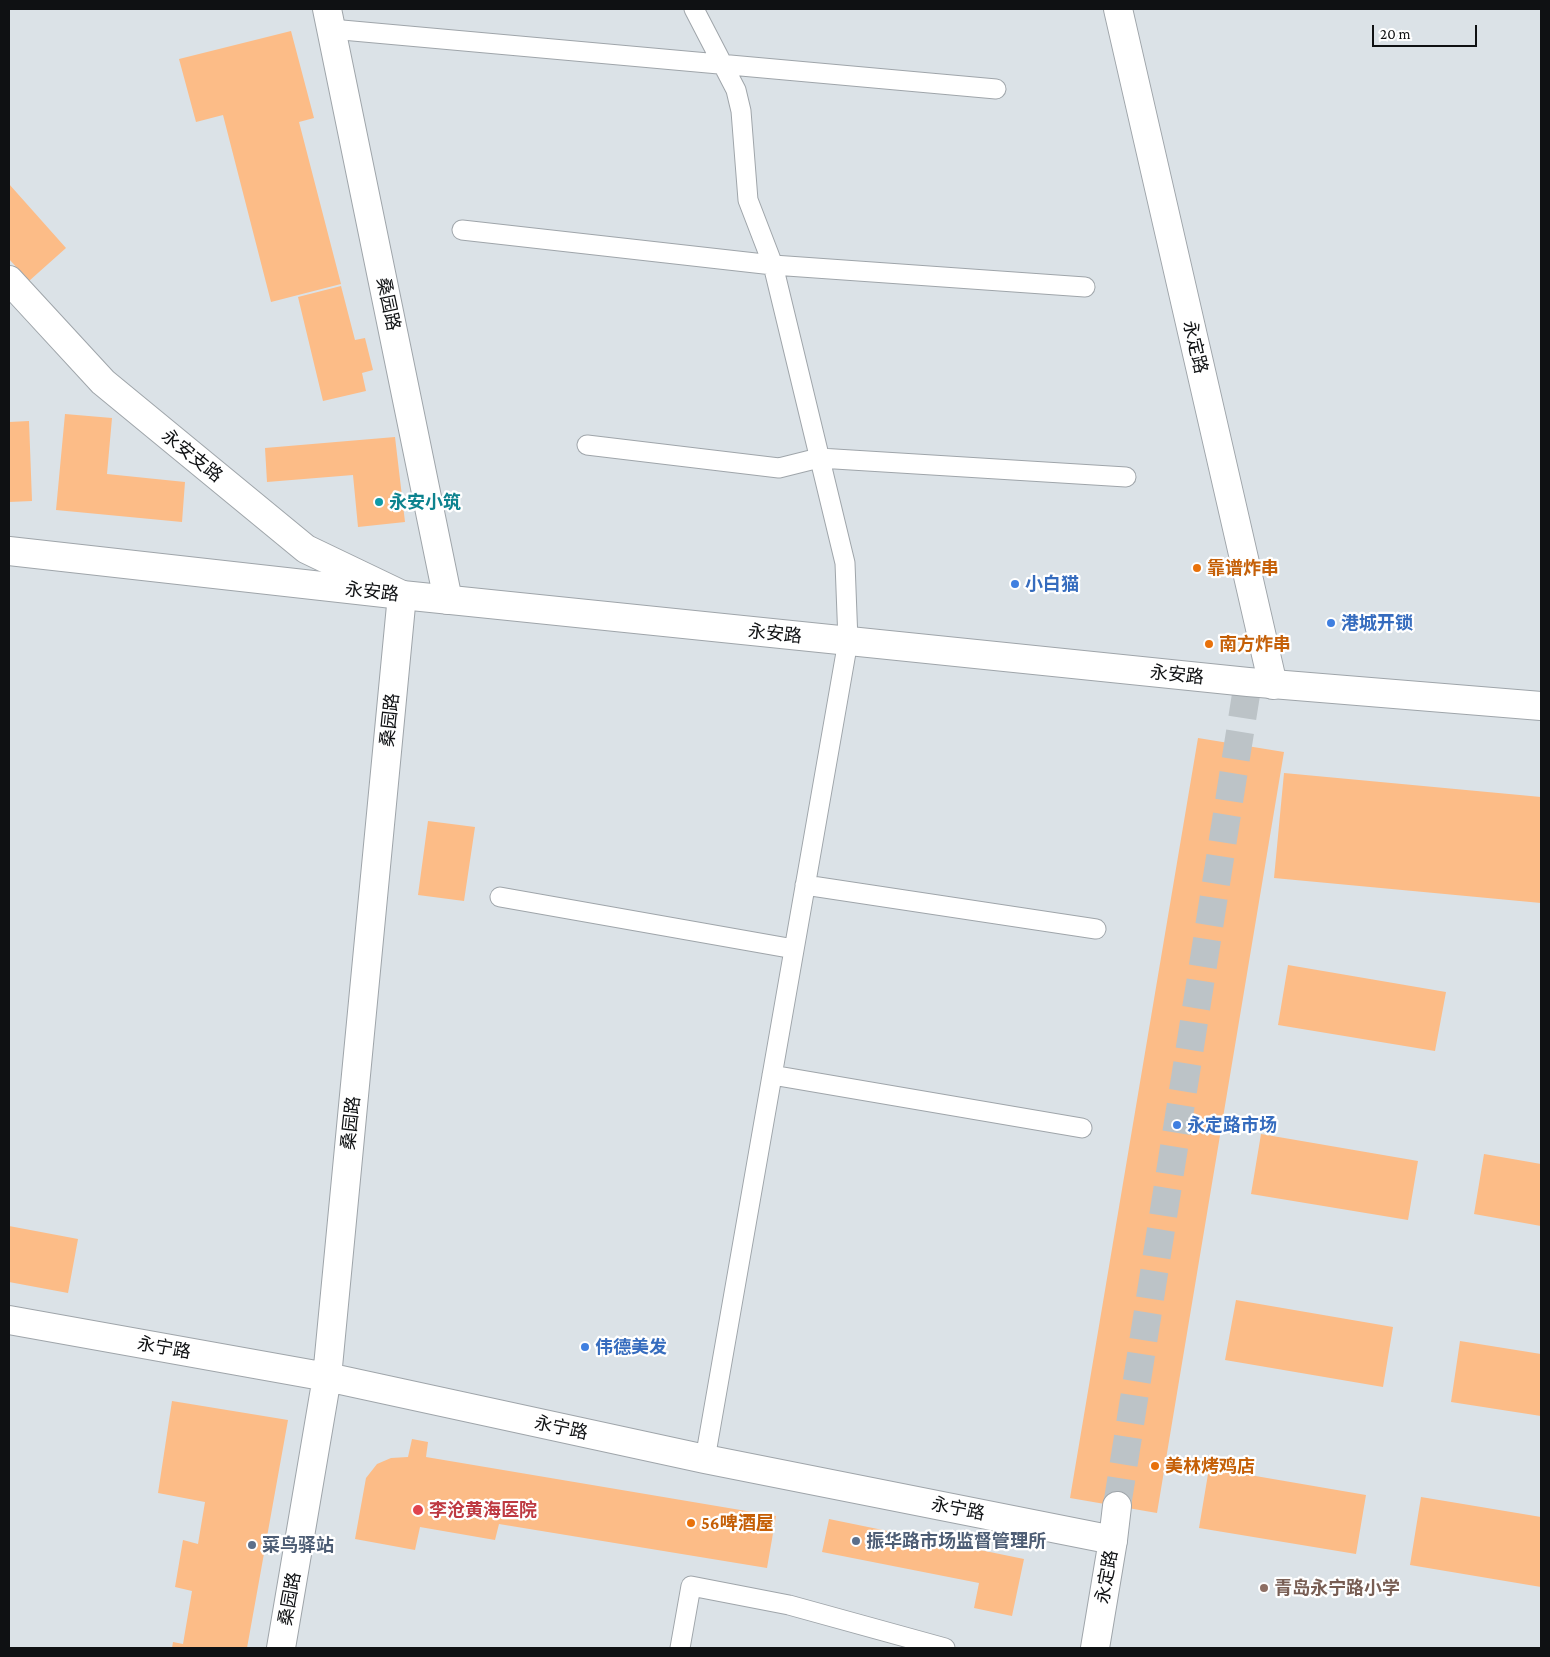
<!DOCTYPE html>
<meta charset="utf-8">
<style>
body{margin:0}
#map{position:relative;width:1550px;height:1657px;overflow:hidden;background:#dbe2e7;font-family:"Crimson Pro",serif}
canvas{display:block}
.frame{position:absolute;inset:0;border:10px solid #0f1113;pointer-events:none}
.scale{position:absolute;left:1372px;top:25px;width:105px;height:22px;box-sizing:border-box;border:2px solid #0f1113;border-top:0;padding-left:6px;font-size:15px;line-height:18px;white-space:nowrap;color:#0f1113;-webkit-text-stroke:4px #fff;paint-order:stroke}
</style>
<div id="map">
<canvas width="1550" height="1657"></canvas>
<div class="frame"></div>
<div class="scale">20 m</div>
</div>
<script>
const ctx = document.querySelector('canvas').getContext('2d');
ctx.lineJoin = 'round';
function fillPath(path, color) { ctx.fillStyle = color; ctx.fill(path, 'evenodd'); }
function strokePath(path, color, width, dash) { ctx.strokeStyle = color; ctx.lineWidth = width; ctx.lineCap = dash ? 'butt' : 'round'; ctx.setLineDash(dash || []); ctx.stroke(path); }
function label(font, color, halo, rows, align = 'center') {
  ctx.font = font + ' "Crimson Pro","Noto Sans SC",serif'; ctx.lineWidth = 4.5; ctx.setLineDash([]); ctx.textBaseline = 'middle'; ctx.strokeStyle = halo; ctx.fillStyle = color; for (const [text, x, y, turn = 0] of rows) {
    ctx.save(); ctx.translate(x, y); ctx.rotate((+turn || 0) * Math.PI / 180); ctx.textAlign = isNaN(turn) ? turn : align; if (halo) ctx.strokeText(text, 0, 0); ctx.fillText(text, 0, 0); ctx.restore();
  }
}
fillPath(new Path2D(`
 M291 31 314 118 299 122 341 284 271 302 223 115 196 122 179 59Z
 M9 184 66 248 29 281 9 259Z
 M341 286 355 340 365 338 373 370 362 373 366 391 323 401 298 297Z
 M65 414 112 418 107 474 185 482 182 522 56 510Z
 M29 421 32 501 9 502V422Z
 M395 437 405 522 358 527 353 475 267 482 265 448Z
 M1198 738 1284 752 1157 1513 1070 1498Z
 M1284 773 1541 797V903L1274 878Z
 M428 821 475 827 464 901 418 895Z
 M1288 965 1446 992 1435 1051 1278 1025Z
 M1261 1134 1418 1161 1408 1220 1251 1194Z
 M1484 1154 1541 1164V1226L1474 1214Z
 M9 1226 78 1239 68 1293 9 1282Z
 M1236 1300 1393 1327 1383 1387 1225 1360Z
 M1460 1341 1541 1354V1416L1451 1402Z
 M172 1401 288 1420 247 1648H172L173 1642 183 1644 192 1591 175 1587 183 1540 198 1544 205 1502 158 1493Z
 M412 1439 428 1442 426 1457 776 1516 767 1568 499 1524 495 1540 420 1527 415 1550 355 1539 366 1478 377 1464 391 1458 408 1457Z
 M1209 1468 1366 1495 1356 1554 1199 1528Z
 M1421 1497 1541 1517V1587L1410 1565Z
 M829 1519 1024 1559 1012 1616 974 1608 979 1583 822 1552Z`), '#fcbc87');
strokePath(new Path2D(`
 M1117 1506 1248 682`), '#bcc3c7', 28, [28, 14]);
const service = new Path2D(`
 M694 9 736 90 741 111 748 200 773 265 845 563 848 641 705 1459
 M331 29 996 89
 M462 230 773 265 1085 287
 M587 445 779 468 819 458 1126 477
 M805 885 1096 929
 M500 897 794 949
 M772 1075 1082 1128
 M680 1648 691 1586 789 1605 945 1648`);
const pedestrian = new Path2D(`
 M1113 1540 1117 1506`);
const minor = new Path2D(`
 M327 9 448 600
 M1118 9 1273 685
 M9 280 103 382 306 549 402 595 327 1377 281 1648
 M9 1320 327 1377 705 1459 1113 1540 1095 1648`);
const tertiary = new Path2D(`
 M9 551 402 595 1248 682 1541 706`);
strokePath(service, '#9fa5aa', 21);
strokePath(pedestrian, '#9fa5aa', 30);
strokePath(minor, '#9fa5aa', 30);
strokePath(tertiary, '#9fa5aa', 30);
strokePath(service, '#fff', 19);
strokePath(pedestrian, '#fff', 28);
strokePath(minor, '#fff', 28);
strokePath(tertiary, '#fff', 28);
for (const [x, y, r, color] of [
 [379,502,5,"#0f9aa8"],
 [1197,568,5,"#e8710a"],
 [1015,584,5,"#3f7fe0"],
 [1331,623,5,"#3f7fe0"],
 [1209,644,5,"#e8710a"],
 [1177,1125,5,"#3f7fe0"],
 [585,1347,5,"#3f7fe0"],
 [1155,1466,5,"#e8710a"],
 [418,1510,6,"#e0444e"],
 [691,1523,5,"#e8710a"],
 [856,1541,5,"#5c6f8a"],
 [252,1545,5,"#5c6f8a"],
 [1264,1588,5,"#8d6e63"]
]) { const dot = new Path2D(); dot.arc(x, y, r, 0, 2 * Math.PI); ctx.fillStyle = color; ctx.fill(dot); strokePath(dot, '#fff', 2); }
label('18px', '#0f1113', '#fff', [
 ["桑园路",388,304,78],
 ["永定路",1195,347,77],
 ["永安支路",192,456,39],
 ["永安路",372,592,6],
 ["永安路",775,634,6],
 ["永安路",1177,675,6],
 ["桑园路",390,720,-84],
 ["桑园路",351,1123,-84],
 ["永宁路",164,1348,10],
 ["永宁路",561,1428,12],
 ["永宁路",958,1509,11],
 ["永定路",1107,1577,-80],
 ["桑园路",290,1599,-80]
]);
label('bold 18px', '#0d838f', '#fff', [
 ["永安小筑",389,502]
], 'left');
label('bold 18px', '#c56008', '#fff', [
 ["靠谱炸串",1207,568],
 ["南方炸串",1219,644],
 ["美林烤鸡店",1165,1466],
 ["56啤酒屋",701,1523]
], 'left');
label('bold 18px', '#366cbe', '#fff', [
 ["小白猫",1025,584],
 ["港城开锁",1341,623],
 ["永定路市场",1187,1125],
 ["伟德美发",595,1347]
], 'left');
label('bold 18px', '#be3a42', '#fff', [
 ["李沧黄海医院",429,1510]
], 'left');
label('bold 18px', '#4e5e75', '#fff', [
 ["振华路市场监督管理所",866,1541],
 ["菜鸟驿站",262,1545]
], 'left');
label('bold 18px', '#785e54', '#fff', [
 ["青岛永宁路小学",1274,1588]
], 'left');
</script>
